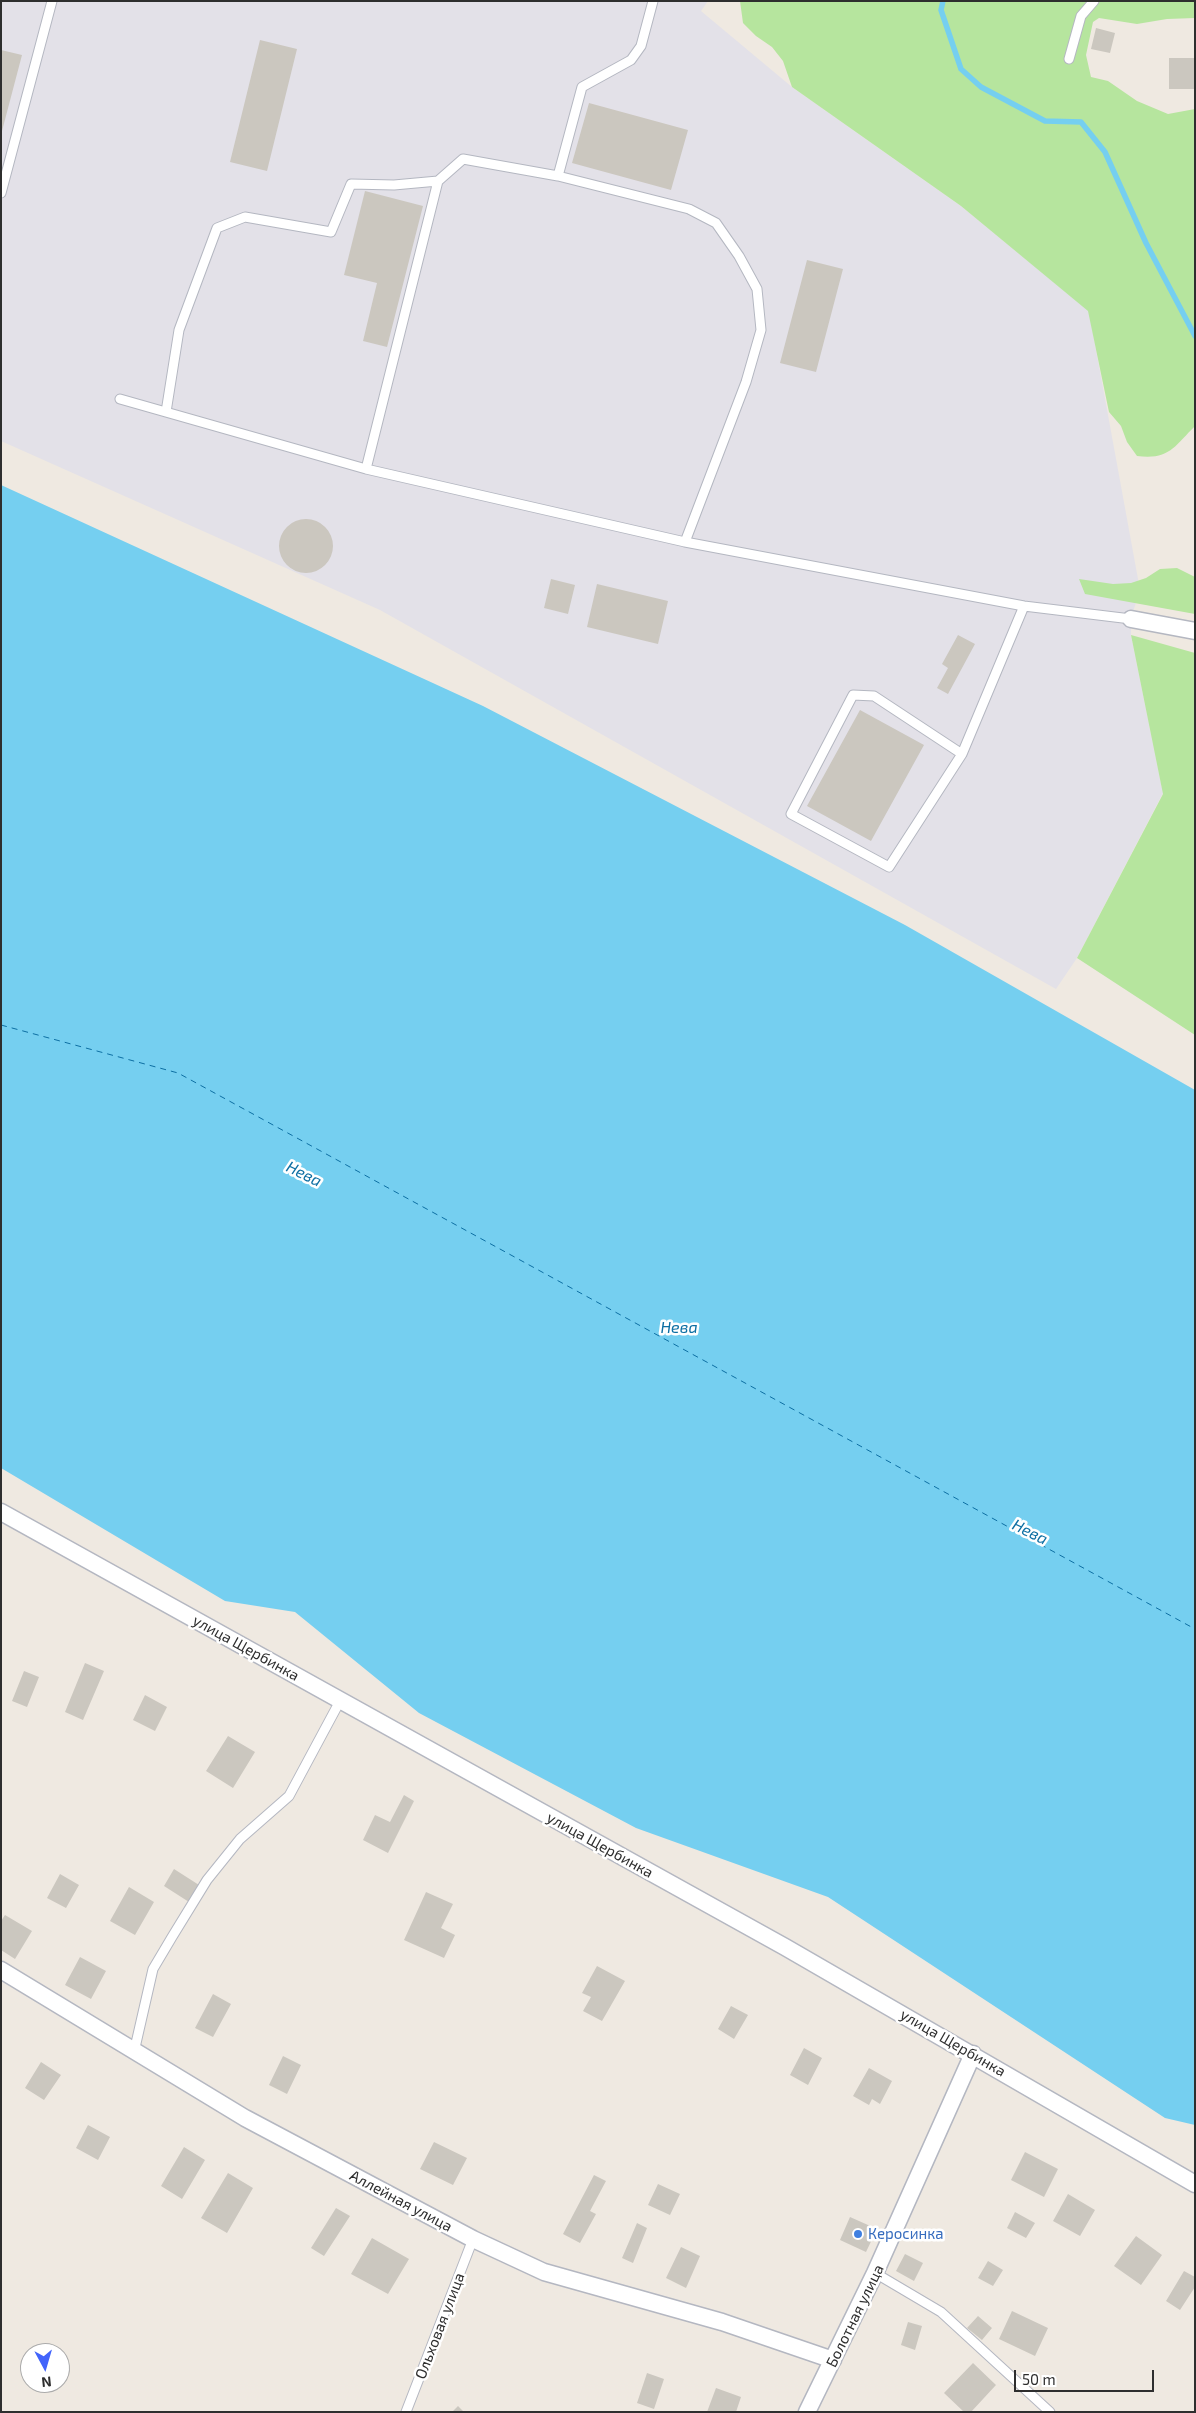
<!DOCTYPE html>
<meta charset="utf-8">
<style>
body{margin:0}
#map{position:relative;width:1196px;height:2413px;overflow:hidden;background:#efe9e1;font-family:"Exo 2",sans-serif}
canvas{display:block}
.frame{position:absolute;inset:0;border:2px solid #2e2e2e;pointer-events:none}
.north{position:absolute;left:20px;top:2343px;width:50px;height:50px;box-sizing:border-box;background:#fff;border:1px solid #ababab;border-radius:50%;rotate:174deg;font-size:14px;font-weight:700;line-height:20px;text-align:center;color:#2e2e2e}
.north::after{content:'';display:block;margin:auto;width:18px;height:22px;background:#4264fb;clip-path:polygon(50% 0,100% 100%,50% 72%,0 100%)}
.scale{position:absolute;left:1014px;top:2370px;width:140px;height:22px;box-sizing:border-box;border:2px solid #2e2e2e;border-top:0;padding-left:6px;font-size:15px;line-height:18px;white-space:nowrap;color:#2e2e2e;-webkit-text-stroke:4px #fff;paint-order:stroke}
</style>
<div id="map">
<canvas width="1196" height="2413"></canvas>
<div class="frame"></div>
<div class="north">N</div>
<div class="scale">50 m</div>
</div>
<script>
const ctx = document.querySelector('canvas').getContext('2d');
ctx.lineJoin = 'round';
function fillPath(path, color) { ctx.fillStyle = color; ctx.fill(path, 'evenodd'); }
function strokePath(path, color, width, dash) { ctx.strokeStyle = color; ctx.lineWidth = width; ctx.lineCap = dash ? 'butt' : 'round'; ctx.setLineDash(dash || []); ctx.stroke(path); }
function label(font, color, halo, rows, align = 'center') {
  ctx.font = font + ' "Exo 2",sans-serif'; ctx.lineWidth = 5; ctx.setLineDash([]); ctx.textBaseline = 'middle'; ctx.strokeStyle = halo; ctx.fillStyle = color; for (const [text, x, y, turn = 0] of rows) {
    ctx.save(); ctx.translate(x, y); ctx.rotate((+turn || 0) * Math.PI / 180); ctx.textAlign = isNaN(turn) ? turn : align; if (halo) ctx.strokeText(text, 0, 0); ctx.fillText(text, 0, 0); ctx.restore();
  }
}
fillPath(new Path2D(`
 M1 1H708L701 11 792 87 961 206 1089 311 1140 590 1131 618V635L1163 793 1077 958 1056 989 380 610 1 441Z`), '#e3e1e8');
fillPath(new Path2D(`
 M740 1H1195V18L1167 19 1137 24 1099 18 1093 22 1086 55 1091 77 1108 81 1137 101 1168 114 1195 109V426C1174 447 1169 460 1137 456L1127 442 1121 426 1109 412 1088 311 961 206 792 87 783 61 772 47 756 36 743 23Z
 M1177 568 1195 577V614L1085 594 1079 579 1113 584 1131 583 1146 578 1160 569Z
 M1131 635 1195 653V1035L1077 958 1163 794Z`), '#b6e59e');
fillPath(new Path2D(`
 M1 485 483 706 905 925 1195 1090V2125L1165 2118 828 1897 636 1828 419 1713 295 1612 225 1601 1 1468Z`), '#75cff0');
strokePath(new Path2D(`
 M943 1 941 10 961 69 981 87 1045 121 1081 122 1105 152 1146 243 1195 336`), '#75cff0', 5.5);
strokePath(new Path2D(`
 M1 1025 178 1073 1195 1629`), '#0d6fa3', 1, [6, 5]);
fillPath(new Path2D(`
 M1096 28 1115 33 1110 53 1091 49Z
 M260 40 297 49 267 171 230 162Z
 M1 50 22 55 2 131H1Z
 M1169 58H1195V89H1169Z
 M589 103 688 130 671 190 572 163Z
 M365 191 423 206 387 347 363 341 377 283 344 275Z
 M807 260 843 269 816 372 780 363Z
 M279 546a27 27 0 1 1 54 0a27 27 0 1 1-54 0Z
 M551 579 575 585 568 614 544 608Z
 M597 584 668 601 658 644 587 627Z
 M958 635 975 644 948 694 937 688 948 668 942 664Z
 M860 710 924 745 871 841 807 806Z
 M85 1663 104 1671 83 1720 65 1712Z
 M24 1671 39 1677 27 1707 12 1701Z
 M145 1695 167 1707 155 1731 133 1720Z
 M228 1736 255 1752 233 1788 206 1771Z
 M404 1795 414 1801 388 1853 363 1840 375 1815 390 1822Z
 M174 1869 199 1885 189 1902 164 1886Z
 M60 1874 79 1885 66 1908 47 1898Z
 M129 1887 154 1902 135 1935 110 1921Z
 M426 1892 453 1904 441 1928 455 1935 444 1958 404 1940Z
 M5 1915 32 1931 15 1959 1 1950V1921Z
 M80 1957 106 1971 91 1999 65 1985Z
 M597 1966 625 1981 602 2021 583 2011 591 1997 582 1993Z
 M213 1994 231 2004 213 2037 195 2028Z
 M731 2006 748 2015 734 2039 718 2029Z
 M804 2048 822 2058 808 2085 790 2075Z
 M283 2056 301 2065 287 2094 269 2085Z
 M41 2062 61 2075 44 2100 25 2088Z
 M869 2068 892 2081 880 2104 872 2099 869 2105 853 2096Z
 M88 2125 110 2137 98 2160 76 2148Z
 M434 2142 467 2158 453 2185 420 2169Z
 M184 2147 205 2160 182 2199 161 2186Z
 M1025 2152 1058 2169 1044 2197 1011 2180Z
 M228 2173 253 2188 227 2233 201 2218Z
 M594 2175 606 2181 590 2211 596 2214 580 2243 563 2234Z
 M658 2184 680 2194 670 2215 648 2205Z
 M1068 2194 1095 2210 1080 2236 1053 2221Z
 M336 2208 350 2216 324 2256 311 2248Z
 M1015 2212 1035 2223 1026 2238 1007 2228Z
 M850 2217 877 2229 866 2252 840 2240Z
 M637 2223 647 2228 633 2263 622 2258Z
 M1136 2236 1162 2255 1141 2285 1114 2266Z
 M372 2238 409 2259 388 2294 351 2274Z
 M681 2247 700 2256 686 2288 666 2278Z
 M905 2254 923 2263 914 2281 896 2271Z
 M988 2261 1003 2270 993 2286 978 2278Z
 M1184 2271 1195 2277V2287L1180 2310 1166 2301Z
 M1012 2311 1048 2328 1035 2356 999 2339Z
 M978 2316 992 2328 982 2340 967 2328Z
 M908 2322 922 2326 915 2350 901 2345Z
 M973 2363 996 2385 971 2412H964L944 2393Z
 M647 2373 664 2379 654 2409 637 2403Z
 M716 2388 741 2397 736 2412H707Z
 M458 2406 464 2412H452Z`), '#cbc7bf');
const lane = new Path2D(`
 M653 1 641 46 631 60 582 87 558 176 689 209 716 223 739 256 757 289 761 330 746 382 685 542
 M1069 59 1081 16 1094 1
 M1 193 52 1
 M120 399 366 469 685 542 1024 606 1131 619
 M166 412 179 330 217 228 245 217 331 232 351 184 394 185 438 181
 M366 469 438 181 463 159 558 176
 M962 754 874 696 853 695 791 814 889 867 962 754 1024 606
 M134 2052 153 1969 172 1937 207 1880 240 1839 289 1796 340 1701
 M875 2273 941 2312 1050 2412
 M406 2412 473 2239`);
const street = new Path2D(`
 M1131 619 1195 631
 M1 1512 785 1947 1195 2184
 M1 1970 245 2118 473 2239 544 2272 722 2322 833 2360
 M807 2412 875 2273 973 2054`);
strokePath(lane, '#b4b7c1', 11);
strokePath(street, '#b4b7c1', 19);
strokePath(lane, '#fff', 9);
strokePath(street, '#fff', 16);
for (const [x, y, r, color] of [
 [858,2234,5,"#3f7fe0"]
]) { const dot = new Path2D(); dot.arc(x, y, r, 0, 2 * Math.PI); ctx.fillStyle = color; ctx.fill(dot); strokePath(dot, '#fff', 2); }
label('15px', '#2e2e2e', '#fff', [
 ["улица Щербинка",246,1648,29],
 ["улица Щербинка",600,1845,29],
 ["улица Щербинка",953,2043,30],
 ["Аллейная улица",401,2201,28],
 ["Болотная улица",855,2316,-64],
 ["Ольховая улица",440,2326,-69]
]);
label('15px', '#366cbe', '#fff', [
 ["Керосинка",868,2234]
], 'left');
label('italic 16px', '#0d6fa3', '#fff', [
 ["Нева",304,1174,26],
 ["Нева",679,1328],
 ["Нева",1030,1532,26]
]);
</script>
